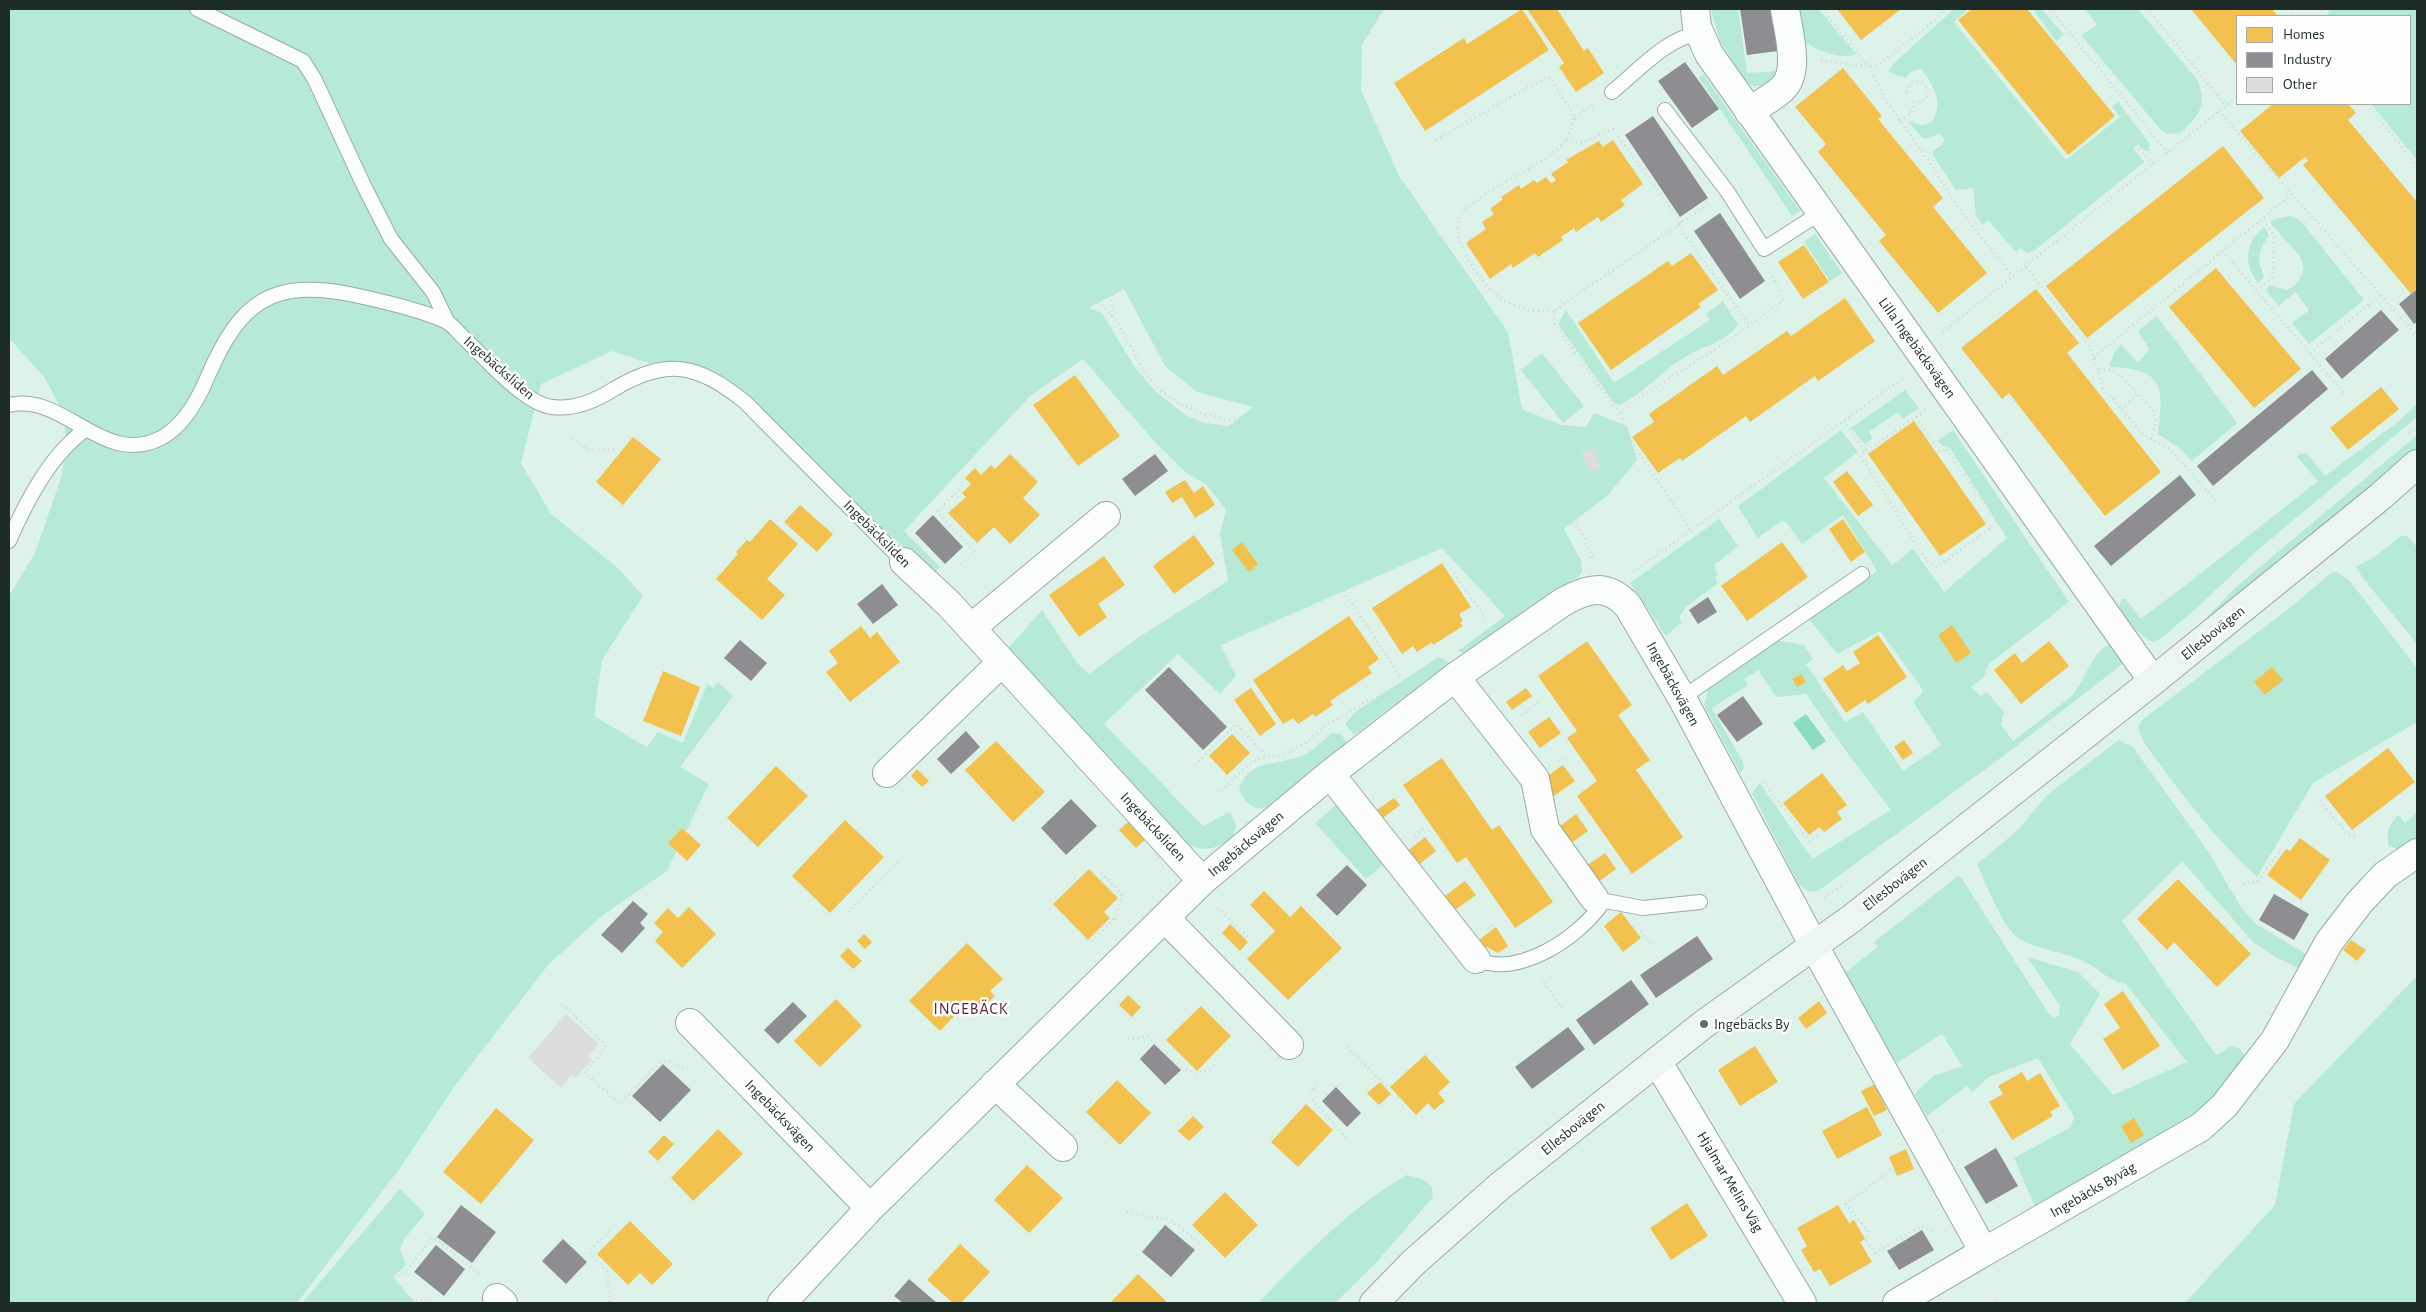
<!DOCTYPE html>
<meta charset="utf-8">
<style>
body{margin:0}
#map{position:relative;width:2426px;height:1312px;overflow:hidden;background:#ddf3ea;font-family:"Alegreya Sans",sans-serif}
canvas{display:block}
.frame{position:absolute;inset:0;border:10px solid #1d2c26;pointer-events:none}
.legend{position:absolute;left:2236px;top:15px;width:175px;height:90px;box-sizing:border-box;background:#fefefe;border:1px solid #a4aaa8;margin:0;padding:6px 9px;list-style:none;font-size:15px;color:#1d2c26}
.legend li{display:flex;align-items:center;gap:10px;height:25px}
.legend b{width:25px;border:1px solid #a4aaa8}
</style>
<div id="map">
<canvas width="2426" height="1312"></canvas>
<div class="frame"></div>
<ul class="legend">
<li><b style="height:14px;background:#f2c14e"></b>Homes</li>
<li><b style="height:14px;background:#8d8d92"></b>Industry</li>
<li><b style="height:14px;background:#dcdedd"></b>Other</li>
</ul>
</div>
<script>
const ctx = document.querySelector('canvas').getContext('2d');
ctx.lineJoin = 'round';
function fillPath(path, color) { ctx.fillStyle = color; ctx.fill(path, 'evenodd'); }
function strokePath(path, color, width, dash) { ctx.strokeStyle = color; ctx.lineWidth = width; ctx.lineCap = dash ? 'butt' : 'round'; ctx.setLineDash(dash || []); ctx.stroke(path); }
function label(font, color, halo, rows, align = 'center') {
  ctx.font = font + ' "Alegreya Sans",sans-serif'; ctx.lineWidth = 5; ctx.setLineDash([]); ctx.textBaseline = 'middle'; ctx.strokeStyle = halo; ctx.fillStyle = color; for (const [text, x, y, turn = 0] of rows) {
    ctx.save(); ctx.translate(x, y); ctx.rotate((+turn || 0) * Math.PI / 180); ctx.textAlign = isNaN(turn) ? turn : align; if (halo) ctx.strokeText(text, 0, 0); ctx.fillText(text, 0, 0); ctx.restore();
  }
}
fillPath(new Path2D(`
 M9 9H1384L1362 45 1361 90 1399 176 1508 332 1522 409 1561 425 1586 427 1594 413 1627 426 1637 460 1608 495 1564 529 1581 560 1582 572 1578 577 1464 653 1458 651 1505 616 1442 548 1221 645 1236 676 1220 694 1178 654 1104 724 1203 826 1230 812 1236 825 1233 836C1216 852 1200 852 1180 841L1006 651 1042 610 1078 664 1089 674 1139 637 1228 581 1220 534 1226 510 1207 485 1185 472 1154 441 1083 359 1030 396 904 531 940 567 934 573 887 533 747 395 612 351 541 384 521 463 551 514 619 569 643 596 602 660 594 716 647 747 658 732 683 743 707 684 713 688 718 682 733 696 680 767 709 784 667 871 603 915 548 965 454 1087 403 1164 297 1303H9V596L35 553 61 478 66 449 64 415 45 378 9 338ZM1124 289 1165 366 1197 392 1253 407 1229 426 1204 423 1186 415 1156 392 1134 366 1102 313 1089 308Z
 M1711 9H1738L1747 73 1777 71 1765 86H1752L1746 81 1720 41Z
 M1799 9H1818L1856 54C1843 60 1818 51 1806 43Z
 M1954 9H1964L1966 11 1954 22 2066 160 2120 117 2112 107 2118 102 2150 144 2149 151H2145L2138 144 2133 148 2144 162 2034 251 2027 253 2020 248 2016 252 1988 220 1983 225 1976 216 1973 188 1956 190 1933 155V151L1943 144 1944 139 1940 134 1923 139 1908 121 1921 125 1931 123C1944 104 1935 86 1921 69L1911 71 1906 78 1888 72 1893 64Z
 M2033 9H2042L2064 35 2056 41Z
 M2085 9H2138L2198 81C2207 106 2199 117 2180 133L2167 134 2161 130 2081 35 2097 25Z
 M2330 9H2417V160L2371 104H2410V16H2327Z
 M1703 74 1800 211 1792 216 1699 78Z
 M2290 216 2297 218 2305 226 2364 300 2309 344 2292 323 2309 310 2295 292 2279 306 2266 290 2270 285 2286 290C2297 286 2300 279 2304 269L2300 256 2270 223 2274 219Z
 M2264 227 2269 235C2258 251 2257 259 2264 277L2258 283C2243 264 2245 242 2264 227Z
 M1815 234 1842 273 1830 281 1804 242Z
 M1723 301 1738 325C1726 342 1706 345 1689 355 1664 368 1645 393 1620 405L1614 403 1560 327 1559 322 1566 310 1614 383 1710 320 1706 314Z
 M2157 316 2237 423 2192 461 2179 448 2158 434C2164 385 2164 369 2109 367L2114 353 2121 344 2137 362 2140 361 2149 349 2138 331Z
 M1542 353 1584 406 1563 423 1521 370Z
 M1905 390 1919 408 1903 419 1898 412 1869 432 1873 438 1865 444 1851 428Z
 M2417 404V417L2260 548 2198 607 2159 640 2152 642C2137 633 2127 621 2119 606L2122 599H2126L2140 619 2186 585 2318 481 2297 457 2299 454 2307 453 2325 476 2399 421Z
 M1841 430 1858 452 1824 478 1892 565 1913 549 1944 592 2007 538 1950 448 1943 446 1937 441 1953 430 2069 602 1989 664 1983 678 1971 687 1980 696 1987 692 2004 712 2001 725 2013 741 2072 696C2084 682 2093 651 2108 645L2114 647 2124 663 2006 754 1818 891C1809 893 1804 889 1798 883L1752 793 1760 783 1812 859 1891 810 1849 755 1806 694 1776 697 1758 670 1744 679 1748 685 1712 708 1743 762 1744 768 1740 773 1704 705 1708 689 1771 646 1775 640 1804 645 1813 659 1806 664 1845 722 1863 712 1903 771 1941 745 1913 702 1923 692 1919 684 1880 631 1837 654 1809 619 1877 571 1843 515 1802 544 1786 522 1781 521 1757 538 1738 506Z
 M2417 435V448L2374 487 2217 612 2206 618 2235 588Z
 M1719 519 1738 546 1714 565 1718 574 1715 577 1718 583 1686 607 1679 617 1682 622 1666 636 1630 583Z
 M2402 535 2408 537 2417 547V644L2362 577 2356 566 2375 557Z
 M2336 572 2349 580 2417 668V722L2313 783 2257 877C2221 844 2193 809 2164 770 2154 756 2142 743 2138 727L2142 720 2287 610 2331 573Z
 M1437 658H1442L1450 663 1354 735 1345 724 1355 712Z
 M1332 733 1341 734 1347 743 1271 805C1255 813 1246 804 1239 790 1249 757 1277 767 1304 755 1315 750 1322 740 1332 733Z
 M2119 740 2133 747 2209 853 2241 907 2256 924 2311 957 2303 970 2277 958 2253 942 2182 861 2122 921 2216 1055 2231 1046 2239 1048 2251 1063 2195 1115 2033 1210 2034 1205 2014 1158 2071 1127 2074 1117 2038 1058 1989 1077 1972 1092 1967 1086 1927 1116 1915 1095 1916 1092 1933 1076 1962 1066 1942 1034 1897 1063 1846 983 1843 974 1878 947 1874 942 1958 876 1962 879 2049 1014 2055 1018 2059 1015 2060 1006 2027 957 2078 972 2100 994 2070 1044 2113 1095 2187 1062 2126 984C2110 982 2098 968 2083 961 2063 952 2041 950 2021 940 2003 931 1986 883 1977 864L2018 830 2047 795Z
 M1339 802 1386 862 1366 879 1315 823Z
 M2417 813V846L2407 852 2389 846C2385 833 2389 825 2398 815L2405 823Z
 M2417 976V1303H2185L2275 1205 2294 1104Z
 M1407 1175 1422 1179 1432 1186 1433 1197 1375 1264 1335 1303H1258C1303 1257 1350 1207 1407 1175Z
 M400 1189 425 1214 404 1239 400 1249 406 1265 393 1277 415 1303H302Z`), '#b6ead6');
fillPath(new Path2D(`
 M1806 714 1826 741 1813 750 1793 723Z`), '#8cdcc1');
fillPath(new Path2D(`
 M1522 9 1549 50 1425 131 1394 83 1464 38 1467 44Z
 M1527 9H1557L1584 51 1588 48 1604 73 1576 92 1559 67 1564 63Z
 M1837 9H1901L1861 40Z
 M1972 9H2027L2115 116 2068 155 1958 20Z
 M2191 9H2272L2278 16H2237V65Z
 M1843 68 1882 116 1878 119 1943 198 1933 207 1987 273 1938 313 1879 241 1886 235 1818 152 1826 144 1795 107Z
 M2273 104H2348L2356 113 2348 120 2417 202V288L2411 294 2303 165 2308 161 2305 157 2279 178 2240 131Z
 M1613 140 1643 184 1621 200 1625 205 1601 222 1598 217 1576 232 1574 228 1561 237 1563 240 1538 257 1535 253 1513 268 1511 264 1490 279 1466 243 1486 229 1482 222 1494 214 1490 209 1503 199 1501 197 1519 185 1521 189 1534 180 1537 183 1546 177 1551 183 1556 180 1551 174 1568 162 1566 160 1599 141 1603 147Z
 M2223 146 2264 198 2087 338 2046 286Z
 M1804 245 1829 282 1803 299 1778 262Z
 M1691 253 1718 290 1698 304 1701 307 1611 370 1578 323 1668 261 1672 266Z
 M2216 268 2301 369 2254 408 2169 307Z
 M2036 289 2079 343 2067 353 2161 472 2105 516 2009 393 2002 399 1961 348Z
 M1845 298 1875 341 1818 381 1815 376 1750 422 1746 416 1682 461 1680 458 1658 473 1632 437 1654 422 1649 414 1717 366 1723 375 1787 331 1791 336Z
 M1075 375 1120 436 1078 466 1033 405Z
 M2381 387 2399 409 2348 450 2330 428Z
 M1914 421 1986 524 1940 556 1868 454Z
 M633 437 661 459 623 505 596 482Z
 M1010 454 1038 482 1023 498 1040 515 1010 544 994 527 977 543 948 513 966 497 962 493 971 484 965 478 975 468 981 475 991 465 995 469Z
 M1847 471 1873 505 1858 516 1833 482Z
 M1185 480 1194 493 1203 486 1215 505 1195 518 1182 497 1172 503 1165 492Z
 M800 505 833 534 817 552 784 522Z
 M770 519 798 544 767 579 785 595 762 620 716 579 738 554 736 552 747 540 750 542Z
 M1843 519 1865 552 1851 562 1829 529Z
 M1194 535 1215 564 1174 594 1153 566Z
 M1242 542 1258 564 1249 572 1232 550Z
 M1782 542 1808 577 1747 621 1721 586Z
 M1104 556 1125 585 1098 604 1107 617 1079 637 1049 595Z
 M1442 563 1471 607 1459 614 1463 621 1460 623 1463 626 1433 645 1432 642 1417 652 1413 646 1402 654 1372 608Z
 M1349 616 1379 659 1368 667 1372 673 1330 701 1333 705 1315 717 1313 714 1298 724 1293 718 1283 724 1253 680Z
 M1952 625 1971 653 1956 663 1938 635Z
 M861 626 870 638 877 632 900 662 850 702 826 672 838 663 829 651Z
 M1878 635 1907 677 1868 704 1865 700 1846 713 1823 679 1843 665 1847 671 1860 663 1853 652Z
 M1587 641 1632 705 1618 715 1650 760 1636 770 1683 837 1632 874 1577 796 1597 781 1567 738 1577 731 1538 676Z
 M2049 641 2069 666 2021 704 1994 670 2015 653 2022 663Z
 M2272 667 2283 680 2265 695 2254 682Z
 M663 671 700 687 681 736 643 721Z
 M1801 674 1806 682 1797 687 1792 679Z
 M1251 688 1276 724 1260 736 1234 700Z
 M1526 688 1532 696 1512 710 1506 702Z
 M1549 717 1561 733 1540 748 1528 732Z
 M1232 734 1250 753 1227 775 1209 756Z
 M1904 740 1913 753 1903 760 1894 747Z
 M996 741 1045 792 1013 822 965 770Z
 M2388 748 2415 782 2352 830 2325 796Z
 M1442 758 1492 830 1499 825 1553 902 1515 928 1466 857 1457 863 1403 785Z
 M1563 765 1575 781 1554 796 1542 780Z
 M776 766 808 796 758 847 727 818Z
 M917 769 929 781 922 787 911 776Z
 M1822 773 1847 805 1837 812 1842 819 1824 832 1819 827 1809 835 1783 803Z
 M1394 798 1400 805 1380 820 1374 812Z
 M1576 814 1588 831 1567 846 1555 830Z
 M845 820 884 857 830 913 792 876Z
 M1128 822 1145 840 1136 848 1119 830Z
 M682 828 701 845 687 861 668 843Z
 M1425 837 1436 851 1416 867 1405 853Z
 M2300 838 2330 860 2301 900 2267 875 2286 849 2290 851Z
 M1605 853 1616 869 1594 885 1583 868Z
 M1089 869 1118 898 1104 912 1110 918 1088 940 1053 904Z
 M2178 879 2251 954 2217 987 2174 942 2167 950 2137 919Z
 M1465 881 1476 895 1455 910 1445 896Z
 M1264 891 1290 917 1301 906 1342 948 1288 1000 1247 959 1275 931 1250 905Z
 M689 907 716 934 682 968 655 941 663 932 654 923 668 908 678 918Z
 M1621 912 1641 938 1623 952 1604 926Z
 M1230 924 1248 942 1240 951 1222 933Z
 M1496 927 1508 946 1498 953 1487 947 1481 952 1475 943Z
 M864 934 872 942 865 949 857 941Z
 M2351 940 2366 950 2357 961 2343 950Z
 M967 943 1003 979 990 991 995 996 982 1008 978 1004 965 1017 959 1011 940 1031 909 1001Z
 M848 948 862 961 853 969 840 956Z
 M2123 991 2160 1046 2123 1070 2103 1039 2120 1028 2104 1004Z
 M1128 995 1141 1007 1132 1017 1119 1005Z
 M836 999 862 1026 820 1067 794 1041Z
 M1819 1001 1827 1013 1806 1029 1798 1018Z
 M1201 1006 1231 1036 1197 1071 1166 1040Z
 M1755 1046 1778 1082 1740 1106 1718 1070Z
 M1425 1055 1450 1082 1438 1093 1445 1101 1434 1110 1428 1103 1416 1115 1390 1087Z
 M2022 1072 2027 1081 2040 1073 2060 1106 2050 1112 2053 1116 2012 1140 1989 1102 2003 1094 1998 1086Z
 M1117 1080 1151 1113 1120 1145 1086 1112Z
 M1380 1082 1391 1094 1379 1105 1367 1093Z
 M1875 1084 1887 1110 1874 1116 1861 1091Z
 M1306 1104 1333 1130 1298 1167 1271 1142Z
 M1867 1107 1882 1135 1837 1159 1822 1131Z
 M496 1108 534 1140 481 1204 443 1172Z
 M1193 1116 1204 1127 1189 1141 1178 1131Z
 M2134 1118 2144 1135 2131 1143 2121 1126Z
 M718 1129 743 1154 693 1201 671 1178Z
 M664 1135 674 1144 658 1161 648 1152Z
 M1906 1149 1914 1169 1897 1176 1889 1157Z
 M1027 1165 1063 1198 1029 1233 994 1200Z
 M1225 1192 1258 1225 1225 1258 1192 1225Z
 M1687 1203 1708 1236 1671 1260 1650 1228Z
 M1838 1205 1849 1223 1854 1220 1865 1239 1860 1242 1872 1262 1830 1286 1820 1269 1814 1272 1801 1250 1807 1246 1797 1228Z
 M630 1221 673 1264 652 1285 640 1273 628 1285 597 1254Z
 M960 1244 990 1272 961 1303H953L927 1280Z
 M1138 1274 1168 1303H1110Z`), '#f2c14e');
fillPath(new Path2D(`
 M1740 9H1772L1778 51 1747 55Z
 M1685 62 1719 109 1692 128 1658 81Z
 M1653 116 1708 198 1680 217 1625 135Z
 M1720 213 1765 281 1740 299 1694 231Z
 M2417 289V322L2414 324 2399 304Z
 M2381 310 2399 330 2342 379 2325 359Z
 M2312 370 2328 389 2213 486 2197 466Z
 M1155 454 1168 471 1135 496 1122 479Z
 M2180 475 2196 495 2111 566 2094 546Z
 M933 515 963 547 945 564 915 533Z
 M882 584 898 605 873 624 857 604Z
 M1708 597 1717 612 1698 624 1689 610Z
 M740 640 767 663 751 681 724 658Z
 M1169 667 1227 727 1203 750 1145 690Z
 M1743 696 1763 724 1737 742 1717 715Z
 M966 731 980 747 951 774 937 759Z
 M1071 799 1097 826 1066 855 1041 828Z
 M1347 865 1367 885 1337 916 1316 895Z
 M2274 894 2309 914 2294 940 2259 920Z
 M633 901 648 914 640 923 645 928 622 953 601 935Z
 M1697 936 1713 959 1656 998 1640 975Z
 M1631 980 1649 1004 1594 1045 1576 1020Z
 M793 1002 807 1016 778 1044 764 1030Z
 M1568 1027 1585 1049 1532 1089 1515 1067Z
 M1154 1044 1181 1070 1165 1085 1140 1059Z
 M663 1064 691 1090 660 1122 632 1096Z
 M1336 1087 1361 1113 1347 1127 1322 1101Z
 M1996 1148 2018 1186 1986 1204 1964 1167Z
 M461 1205 496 1232 472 1263 437 1237Z
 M1165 1225 1195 1250 1171 1277 1142 1252Z
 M1922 1230 1934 1250 1899 1270 1887 1251Z
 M563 1239 587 1262 566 1284 542 1261Z
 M436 1245 465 1269 444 1296 414 1272Z
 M909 1279 937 1303H903L894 1296Z`), '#8d8d92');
fillPath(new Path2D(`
 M1594 448 1602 467 1590 472 1581 453Z
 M566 1014 599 1044 588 1056 592 1060 575 1078 572 1075 561 1088 528 1058Z`), '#dcdedd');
const lane = new Path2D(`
 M197 9 303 61 315 80 363 184 391 239 433 292 448 323
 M1612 92C1638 71 1665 39 1699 33
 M1665 110 1727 191 1764 249 1820 213
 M9 405C64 392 103 468 161 438 184 426 198 400 208 376 240 302 271 278 354 295 382 301 422 310 447 322 454 326 460 335 466 340 486 359 525 404 552 407 574 410 595 401 614 389 668 357 697 364 745 402L904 562
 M9 541C26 502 50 455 86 429
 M1682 698 1862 574
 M1595 899 1643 908 1700 902
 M1476 959C1518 979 1580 937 1603 902`);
const street = new Path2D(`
 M1695 9 1697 27 1709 54 2153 681
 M1749 112C1760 104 1772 98 1782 89 1801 72 1788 31 1785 9
 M904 562 949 604 1202 881
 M971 628 1106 516
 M1455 677 1535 779 1545 829 1594 898
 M887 773 1001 663
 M1330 774 1476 959
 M1165 918 1289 1045
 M690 1023 870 1208
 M1657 1061 1802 1303
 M995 1084 1063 1147
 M497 1298 503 1303
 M782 1303 870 1208 1202 881 1330 774 1455 677 1563 602C1588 588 1607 583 1628 606L1682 698 1813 944 1984 1252 2201 1127 2224 1106 2275 1040 2329 942 2359 903 2385 875 2417 853
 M1897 1303 1984 1252`);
const secondary = new Path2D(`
 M1374 1303 1413 1263 1500 1186 1704 1024 1851 919 1945 845 2153 681 2381 496 2417 464`);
strokePath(lane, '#99aaa4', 16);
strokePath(street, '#99aaa4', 30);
strokePath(secondary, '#99aaa4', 30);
strokePath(new Path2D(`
 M1821 9 1869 67 1885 99 1933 167 1957 206 2013 277
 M2050 9 2168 153
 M2148 9 2226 106
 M2288 9 2294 16
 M2319 16 2322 9
 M1821 60 1869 67 1880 64 1937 18 1944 9
 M1907 92a10 10 0 1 1 20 0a10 10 0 1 1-20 0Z
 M2367 104 2417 166
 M2219 111 2417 336
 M1575 117 1593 105
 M1900 121 1910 114 1916 103
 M1436 140 1548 76 1552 80 1575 117C1572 124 1570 135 1565 141 1538 172 1489 183 1463 213 1444 234 1484 289 1503 300 1519 309 1536 313 1554 311
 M1566 140 1582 143 1613 129 1681 223
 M2108 156 2132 140 2154 165
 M1708 204 1554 311 1555 324 1614 406 1621 413 1630 403 1727 342 1783 301 1770 271
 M1678 225 1750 326
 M1972 227 2024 182 2045 203 2071 181
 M2223 251 2346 396
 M2026 267 2091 349 2103 388 2143 434 2171 450 2216 501
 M2257 291 2273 276 2274 235 2262 219
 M1112 316V287L1119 266 1206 181 1227 154 1254 103 1284 9
 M1943 332 2237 97
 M2310 353 2381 295
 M2094 357 2292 194
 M740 369 820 362 1020 298 1072 293 1100 303 1117 322 1147 376 1161 391 1175 401 1198 412 1227 420 1262 417 1293 409H1325L1397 425 1510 468 1534 482 1580 530 1594 560
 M2099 370 2113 371 2122 376 2154 412 2156 424 2151 439
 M2121 409 2139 393
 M1621 413 1627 435 1691 531
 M1916 417 1940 452 1946 449 1998 523 1937 567 1928 563 1860 455 1925 411
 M1844 421 1865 452
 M2409 434 2417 427
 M572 438 587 449 615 450
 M960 564 975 551 937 512 964 484
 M1633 572 1902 379
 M1454 573 1485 618 1483 620
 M1341 587 1402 679
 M1522 715 1539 702
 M1558 761 1566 756
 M1195 765 1236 724 1266 756
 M1763 782 1810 842 1820 834
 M1221 791 1249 764 1262 757 1282 755 1303 745 1325 726 1385 691
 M2320 801 2348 835 2358 836
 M1415 836 1424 828
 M1101 873 1116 887 1122 896 1115 918 1118 921
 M2243 884 2257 882 2280 852
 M1824 898 1843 884
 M1218 908 1248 937
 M848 912 901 859
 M1488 928 1495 923
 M9 929 65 900 184 819 312 649 417 539 449 500 481 439 463 371
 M1641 931 1653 947
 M1092 941 1115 918
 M1541 979 1563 1009
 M562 1004 605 1044 604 1050 584 1072 620 1104 660 1062 670 1061 685 1070
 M1133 1039 1146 1036C1172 1051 1186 1090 1217 1063
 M1347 1047 1387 1087
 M1317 1085 1308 1094 1348 1140
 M1894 1167 1846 1204 1868 1231 1867 1242 1875 1253 1921 1226 1935 1231
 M1127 1212 1170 1220 1202 1245
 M609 1231 589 1252 607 1272 610 1303
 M357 1290 433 1303
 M330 1303 334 1297 342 1293 397 1277 409 1268 433 1237 479 1274
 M1990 1303 1999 1299`), '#d1d8d5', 3, [1, 4]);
strokePath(lane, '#fafdfc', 14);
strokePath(street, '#fafdfc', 28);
strokePath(secondary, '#edf5f2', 28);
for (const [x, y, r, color] of [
 [1704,1024,5,"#60726b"]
]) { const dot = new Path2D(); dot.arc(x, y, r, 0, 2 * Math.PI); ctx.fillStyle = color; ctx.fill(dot); strokePath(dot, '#fefefe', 2); }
label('15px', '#1d2c26', '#fefefe', [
 ["Lilla Ingebäcksvägen",1917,348,54],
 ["Ingebäcksliden",499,368,41],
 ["Ingebäcksliden",877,534,45],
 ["Ellesbovägen",2213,633,-39],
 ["Ingebäcksvägen",1673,684,61],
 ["Ingebäcksliden",1153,827,47],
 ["Ingebäcksvägen",1246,844,-40],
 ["Ellesbovägen",1895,884,-38],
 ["Ingebäcksvägen",780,1116,46],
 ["Ellesbovägen",1573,1128,-39],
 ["Hjalmar Melins Väg",1730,1182,59],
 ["Ingebäcks Byväg",2093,1190,-30]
]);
label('15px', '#1d2c26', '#fefefe', [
 ["Ingebäcks By",1714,1024]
], 'left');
ctx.letterSpacing = '1px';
label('16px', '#5d1c38', '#fefefe', [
 ["INGEBÄCK",971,1009]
]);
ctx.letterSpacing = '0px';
</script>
